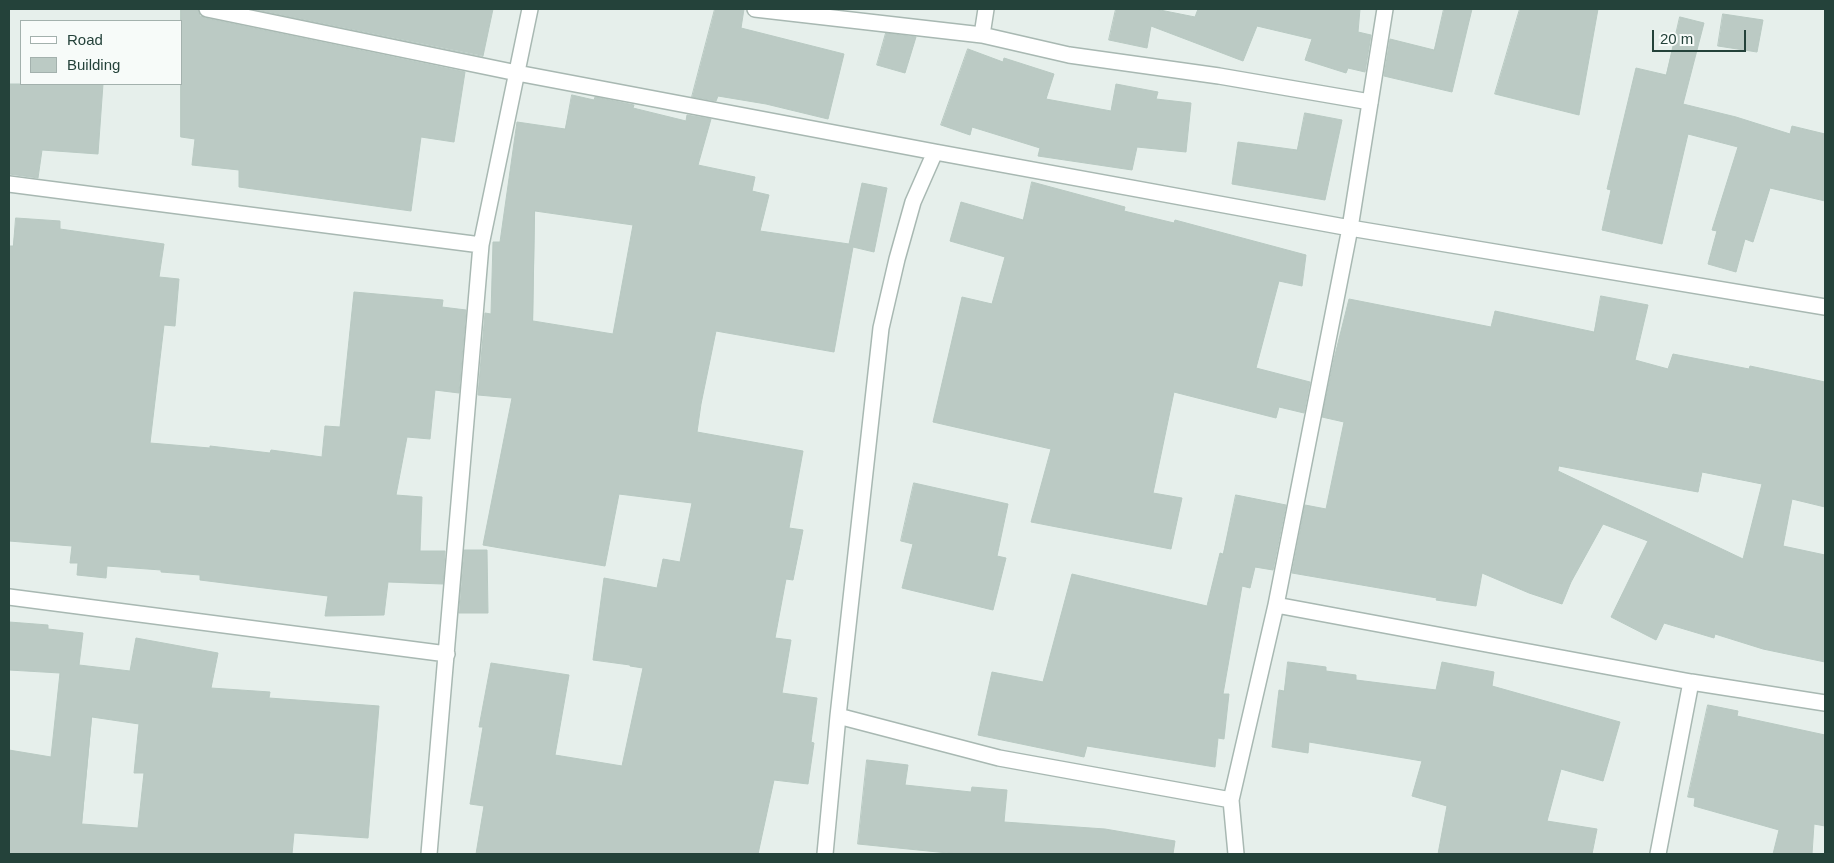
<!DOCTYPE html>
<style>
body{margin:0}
#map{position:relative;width:1834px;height:863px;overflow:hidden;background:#e6efeb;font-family:Helvetica,sans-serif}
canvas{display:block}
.frame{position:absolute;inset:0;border:10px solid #24423a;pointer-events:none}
.legend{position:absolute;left:20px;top:20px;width:162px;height:65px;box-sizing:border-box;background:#f7fbf9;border:1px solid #a3b1ad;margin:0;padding:6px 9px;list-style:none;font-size:15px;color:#24423a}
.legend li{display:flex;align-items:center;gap:10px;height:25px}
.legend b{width:25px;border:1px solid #a3b1ad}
.scale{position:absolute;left:1652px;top:30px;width:94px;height:22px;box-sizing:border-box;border:2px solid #24423a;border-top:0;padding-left:6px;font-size:15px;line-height:18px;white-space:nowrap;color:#24423a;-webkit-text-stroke:4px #f7fbf9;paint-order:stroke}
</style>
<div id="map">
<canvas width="1834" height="863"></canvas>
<div class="frame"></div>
<ul class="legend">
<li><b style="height:6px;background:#fff"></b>Road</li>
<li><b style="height:14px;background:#bbcac4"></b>Building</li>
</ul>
<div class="scale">20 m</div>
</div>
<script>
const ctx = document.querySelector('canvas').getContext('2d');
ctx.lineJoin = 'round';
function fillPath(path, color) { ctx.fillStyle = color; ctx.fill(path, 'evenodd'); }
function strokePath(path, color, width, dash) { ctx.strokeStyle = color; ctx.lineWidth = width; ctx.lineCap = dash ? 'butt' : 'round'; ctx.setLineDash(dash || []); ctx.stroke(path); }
const building = new Path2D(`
 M181 9H198L200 16 205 18 465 72 454 142 421 137 411 211 239 187V170L192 165 195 139 181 137Z
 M252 9H493L483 56Z
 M715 9H744L741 28 844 54 828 119 766 104 718 96 716 101 692 97Z
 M1116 9H1155L1195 17 1198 9H1360L1358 32 1371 35 1365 72 1348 68 1346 73 1305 60 1312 39 1257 26 1243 61 1151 26 1147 48 1109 40Z
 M1444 9H1472L1452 92 1384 76 1390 39 1434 50Z
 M1520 9H1598L1579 115 1495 94Z
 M1723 14 1763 20 1757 52 1718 46Z
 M1680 17 1704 23 1683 104 1736 117 1790 134 1792 126 1825 134V201L1770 188 1753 242 1745 239 1736 272 1708 264 1717 231 1712 230 1738 147 1688 134 1662 244 1602 230 1611 190 1607 189 1636 68 1666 75Z
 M886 33 916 37 905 73 877 65Z
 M968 49 1003 62 1004 58 1054 74 1046 99 1111 111 1116 84 1158 92 1156 99 1191 103 1186 152 1137 147 1132 170 1038 156 1040 148 972 127 970 135 941 125Z
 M9 84H103L98 154 42 150 38 178 9 174Z
 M572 95 594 100 595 97 634 105 633 108 686 121 687 115 711 119 698 165 755 177 752 191 769 195 760 231 849 244 862 183 887 188 874 252 853 247 834 352 716 331 701 404 697 432 803 451 789 528 803 530 793 580 786 579 775 638 791 640 782 693 817 698 811 742 814 743 808 784 774 780 758 854H476L484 806 470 804 483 727H479L491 663 569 675 555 755 622 766 643 668 630 666V665L593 660 604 578 657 588 663 559 680 562 692 503 619 494 605 566 483 545 512 398 478 395 485 313 491 314 493 242H500L517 122 565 129ZM535 211 633 225 613 334 533 321Z
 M1305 113 1342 120 1325 200 1232 184 1238 142 1297 150Z
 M1032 182 1125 207 1124 211 1174 223 1175 220 1306 255 1302 286 1279 281 1256 368 1310 382 1304 413 1279 407 1276 418 1174 392 1153 493 1182 498 1171 549 1031 522 1051 449 933 422 962 297 992 304 1005 257 950 241 961 202 1023 220Z
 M16 218 60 221V229L164 244 159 277 179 279 175 326 164 325 150 443 210 448V446L270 453 271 450 322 457 325 426 340 427 354 292 443 300 442 307 466 310 459 393 435 390 430 439 407 437 396 495 422 497 420 551H445L443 584 388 582 384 615 325 616 328 596 200 580V575L161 572V570L107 566 106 578 77 575 78 563H70L72 546 9 541V246H13Z
 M1601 296 1648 305 1635 360 1668 369 1673 354 1749 369 1750 366 1825 382V507L1792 499 1783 546 1825 555V662L1763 649 1715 634 1714 638 1664 623 1656 640 1611 617 1648 541 1603 524 1571 582 1562 604 1529 593 1482 573 1476 606 1436 600 1437 598 1292 573 1305 505 1326 509 1344 422 1322 417 1334 359 1349 299 1491 327 1495 311 1594 332ZM1559 466 1698 492 1702 472 1762 484 1743 559 1558 471Z
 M914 483 1008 504 997 556 1006 558 993 610 902 588 913 544 901 541Z
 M1236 495 1286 505 1273 570 1255 567 1250 588 1242 586 1223 694H1229L1224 739 1218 738 1215 767 1087 746 1084 757 978 735 992 672 1043 682 1072 574 1207 606 1220 553 1223 554Z
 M464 550H487L488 613H459Z
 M9 622 48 625V629L83 633 79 665 130 671 136 638 218 653 211 688 270 692 269 698 379 706 368 838 294 833 292 854H9V750L51 757 60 673 9 670ZM92 717 139 724 134 773H144L138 828 82 824Z
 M1288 662 1326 667V671L1356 675V680L1436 690 1442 662 1494 672 1492 686 1620 722 1603 781 1561 769 1547 821 1597 829 1592 854H1438L1447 806 1412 796 1422 761 1309 742 1308 753 1272 747 1279 690 1284 691Z
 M1708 705 1738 711 1737 716 1825 735V826L1814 824 1812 854H1773L1779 830 1694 806 1695 798 1688 797Z
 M867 760 908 765 905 785 971 792 972 787 1007 790 1004 822 1105 829 1175 841 1173 854H958L858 844Z`);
fillPath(building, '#bbcac4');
strokePath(building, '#b8c9c2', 1);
const lane = new Path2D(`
 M755 9 982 35 1069 55 1219 76 1370 102
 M982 35 986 9`);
const street = new Path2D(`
 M207 9 517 73 935 152 1350 228 1825 307
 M9 184 481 245
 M9 597 447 654
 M1276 605 1691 682 1825 703
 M838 716 999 758 1231 800
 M429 854 481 245 530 9
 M825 854 838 716 881 328 897 259 913 202 935 152
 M1236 854 1231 800 1276 605 1350 228 1385 9
 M1658 854 1691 682`);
strokePath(lane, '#a8b8b2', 18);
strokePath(street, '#a8b8b2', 18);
strokePath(lane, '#fff', 15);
strokePath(street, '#fff', 15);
</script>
